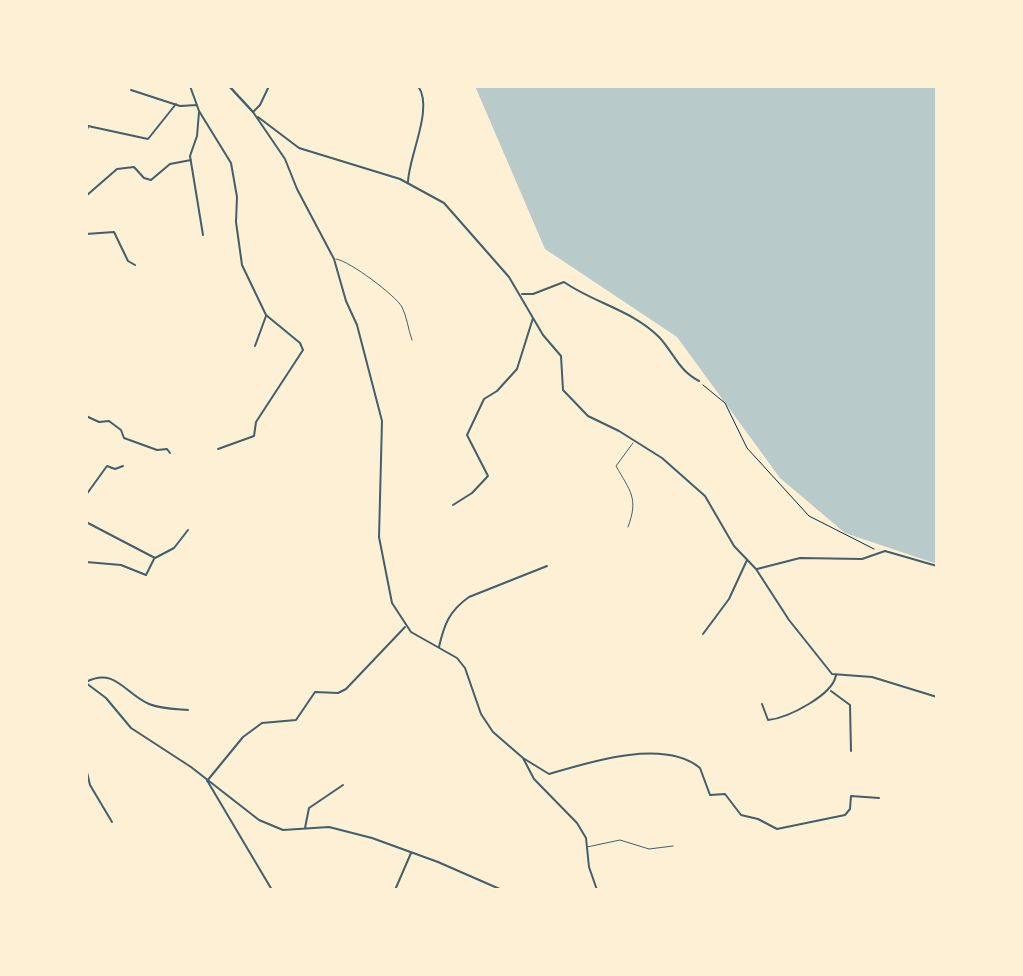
<!DOCTYPE html>
<style>
body{margin:0}
#map{position:relative;width:1023px;height:976px;overflow:hidden;background:#fdf0d5;font-family:"Exo 2",sans-serif}
canvas{display:block}
.frame{position:absolute;inset:0;border:88px solid #fdf0d5;pointer-events:none}
</style>
<div id="map">
<canvas width="1023" height="976"></canvas>
<div class="frame"></div>
</div>
<script>
const ctx = document.querySelector('canvas').getContext('2d');
ctx.lineJoin = 'round';
function fillPath(path, color) { ctx.fillStyle = color; ctx.fill(path, 'evenodd'); }
function strokePath(path, color, width, dash) { ctx.strokeStyle = color; ctx.lineWidth = width; ctx.lineCap = dash ? 'butt' : 'round'; ctx.setLineDash(dash || []); ctx.stroke(path); }
fillPath(new Path2D(`
 M475 86H937V564L845 533 780 478 677 337 545 249Z`), '#b9caca');
strokePath(new Path2D(`
 M703 385 725 403 747 448 809 516 874 549`), '#003049', 1);
strokePath(new Path2D(`
 M336 259C350 261 396 296 402 307 407 317 408 329 412 340
 M628 527C639 498 630 491 616 466L633 443
 M587 847 620 840 649 849 673 846`), '#3f606c', 1);
strokePath(new Path2D(`
 M190 86 199 111 231 163 237 197 236 222 242 265 266 315 300 343 303 350 256 422 254 436 218 449
 M269 86 260 105 253 112 285 159 297 189 334 259 346 301 357 325 382 421 379 537 392 603 411 632 457 658 465 668 481 714 493 732 523 758 534 779 577 823 586 838 589 867 597 890
 M131 90 180 106 197 105
 M199 112 197 136 190 156 203 235
 M258 117 299 148 400 179 444 203 509 277 543 335 561 356 563 390 588 416 619 431 662 458 705 496 734 546 756 569 789 620 832 674 872 677 937 697
 M86 134 88 126 148 139 176 104
 M408 182C409 155 434 108 418 86
 M86 196 117 169 134 167 144 178 151 180 170 164 191 160
 M86 234 114 232 128 261 135 265
 M522 294H533L564 282C594 303 632 310 659 337 674 353 678 370 699 381
 M255 346 266 316
 M86 416 99 422 109 421 121 430 124 438 157 450 167 449 170 453
 M86 495 107 466 115 469 123 466
 M453 505 472 493 488 476 467 435 484 399 497 391 517 369 533 318
 M86 522 155 558 174 548 188 530
 M86 562 121 565 146 575 154 559
 M757 569 800 558 862 559 885 551 937 566
 M703 634 729 599 747 560
 M439 647C444 625 449 611 469 597L547 566
 M86 682C115 667 124 693 149 704 161 709 176 709 188 710
 M86 683 106 698 131 728 191 767 259 820 283 830 329 827 372 838 438 862 502 890
 M831 691 850 705 851 751
 M936 697 937 706
 M762 704 768 720C788 718 833 695 836 675
 M523 758 549 774C589 762 664 738 700 768L710 795 725 794 741 815 758 819 777 829 845 815 850 809 851 796 879 798
 M86 768 90 785 112 822
 M207 781 243 737 262 723 296 720 315 692 338 693 346 689 405 627
 M208 782 272 890
 M305 828 309 808 343 785
 M395 890 411 853`), '#3f606c', 2);
strokePath(new Path2D(`
 M229 86 253 112`), '#3f606c', 2.5);
</script>
